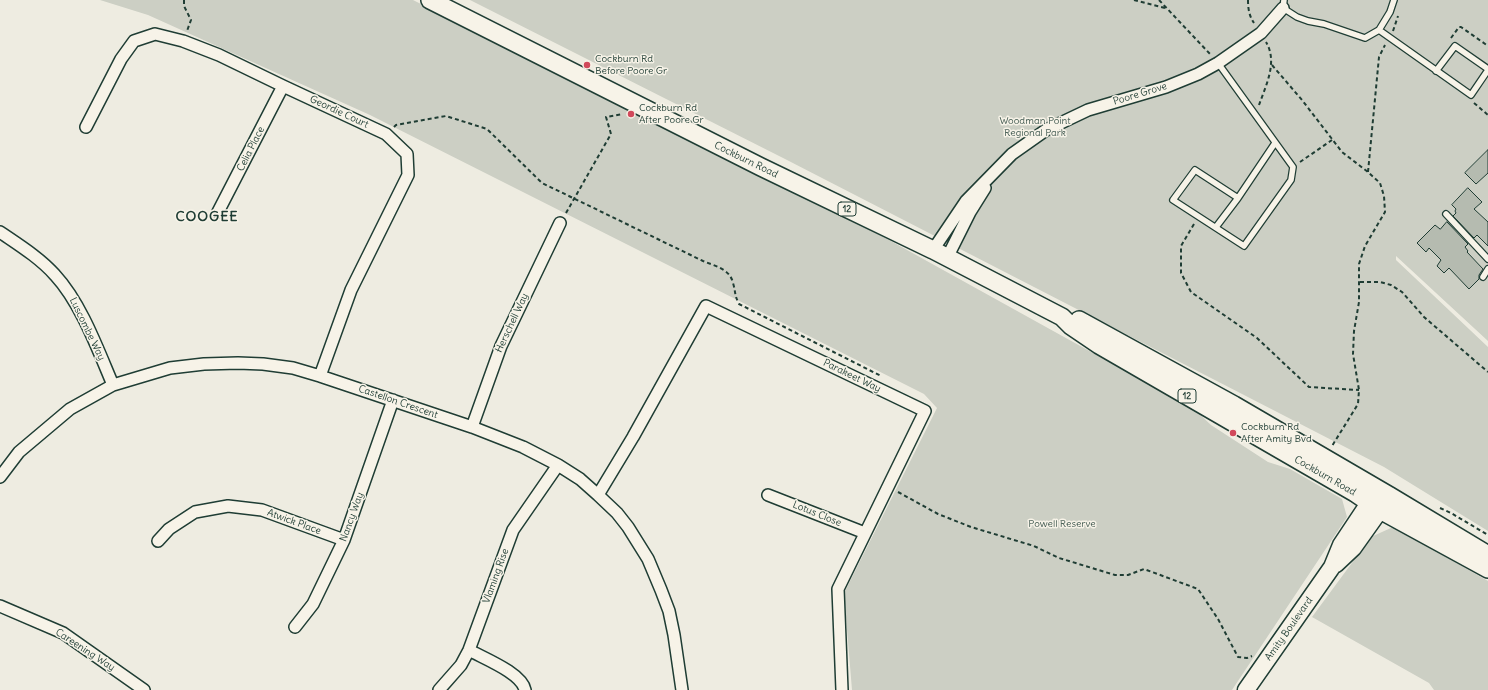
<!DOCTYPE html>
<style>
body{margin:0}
canvas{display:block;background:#eeece1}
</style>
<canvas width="1488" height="690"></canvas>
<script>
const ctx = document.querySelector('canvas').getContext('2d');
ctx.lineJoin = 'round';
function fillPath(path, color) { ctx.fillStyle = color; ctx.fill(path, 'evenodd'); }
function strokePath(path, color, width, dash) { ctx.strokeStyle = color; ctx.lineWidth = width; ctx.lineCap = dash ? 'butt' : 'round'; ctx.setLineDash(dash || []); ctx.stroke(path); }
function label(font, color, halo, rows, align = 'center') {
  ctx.font = font + ' Delius,sans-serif'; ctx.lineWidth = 3; ctx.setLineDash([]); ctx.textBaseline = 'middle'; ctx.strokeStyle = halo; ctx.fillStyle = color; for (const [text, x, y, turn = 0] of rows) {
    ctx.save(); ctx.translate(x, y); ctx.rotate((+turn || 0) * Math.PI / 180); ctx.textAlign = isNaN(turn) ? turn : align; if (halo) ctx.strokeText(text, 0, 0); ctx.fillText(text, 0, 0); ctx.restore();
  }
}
fillPath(new Path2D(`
 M100 0H413L889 240 1194 409 1211 425 1268 462 1290 469 1342 499 1347 517 1232 690H852L844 593 937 408 924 394 370 115 148 15Z
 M470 0H1488V341L1396 256V260L1488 347V531L1384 467 787 160Z
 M1393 527 1488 581V690H1434L1429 683 1312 617 1371 537Z`), '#cccfc4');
const building = new Path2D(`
 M1488 150V173L1476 184 1465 173Z
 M1468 188 1482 202 1474 209 1488 222V246L1477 235 1474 238 1453 216 1456 213 1455 211 1456 209 1452 205Z
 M1447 222 1468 244 1465 247 1468 251 1467 252 1483 269 1479 275V279L1469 289 1449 268 1444 273 1437 266 1441 260 1429 248 1426 252 1417 243 1435 225 1440 229Z`);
fillPath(building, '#b5bbb0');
strokePath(building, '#1f3d34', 1);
const lane = new Path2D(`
 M1284 0 1283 8 1297 17 1308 21 1324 24 1365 38 1379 30 1390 12 1394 0
 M1379 30 1471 95 1488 70
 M1218 63 1293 167 1291 180 1244 246 1173 200 1195 170 1238 198 1275 143
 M1436 71 1455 46 1488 69
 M1446 214 1488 259
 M1216 227 1238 198
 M1483 277 1488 269`);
const street = new Path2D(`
 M86 127 121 59 134 41 155 34 183 41 219 55 283 86 386 134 407 154 408 175 351 290 320 376
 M218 212 283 86
 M0 232C19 245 40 258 55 275 81 303 98 350 113 385
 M933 250 966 201 1012 154 1046 130 1088 110 1166 87 1198 74 1218 63 1261 33 1283 8
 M947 258 970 212 985 188
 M472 427 501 346 560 223
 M0 477 19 452 70 409 113 385 170 368 204 364 238 363 263 364 293 368 320 376 472 427 523 447 558 465 580 479 598 495 617 513 628 527 648 559 661 590 669 611 674 635 682 690
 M598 495 633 437 706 306 925 411 838 589 842 690
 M768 495 865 533
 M158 541 169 529 195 512 228 506 262 510 344 540
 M0 606 63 633 144 690
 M295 627 313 604 344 540 393 400
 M469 650C483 658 522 673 525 690
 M439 690 461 665 469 650 513 530 558 465`);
const secondary = new Path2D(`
 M1336 564 1353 548 1390 496
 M1246 690 1332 567 1341 545 1377 491`);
const primary = new Path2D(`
 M430 0 761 167 933 250 1062 317 1071 326 1099 345 1355 493 1380 510 1488 569
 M1079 320 1234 405 1390 496 1488 555`);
strokePath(lane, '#1f3d34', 8);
strokePath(street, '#1f3d34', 14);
strokePath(secondary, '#1f3d34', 19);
strokePath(primary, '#1f3d34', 20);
strokePath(new Path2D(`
 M184 0V6L191 20 187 31
 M1134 0 1165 8
 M1159 0 1210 54
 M1248 0C1248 8 1249 16 1254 23
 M1393 31 1398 16
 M1451 38 1459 27H1461L1488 46
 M1272 65 1302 100 1342 152 1368 172 1380 183 1384 196 1385 212 1365 246 1359 264V302L1354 331 1353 354 1359 390 1358 404 1332 446
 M1474 103 1488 115
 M1259 105C1266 85 1278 62 1266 42
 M394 127 396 125 446 116 487 129 542 183 703 261C715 266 730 269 733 283 736 293 734 294 739 304L881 376
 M1300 162 1332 140
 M1368 172 1379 57 1385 45
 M566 213 611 134 606 117 623 114
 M1194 224 1181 246V273L1191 292 1257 338 1309 387 1359 390
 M1360 282H1380L1391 285 1402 292 1424 317 1488 372
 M898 492 938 514 971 527 1034 546 1059 558 1115 575H1128L1144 569 1198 589 1218 619 1238 657 1247 658 1252 656
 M1440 508 1451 513 1488 535`), '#1f3d34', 2, [4, 3]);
strokePath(lane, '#f7f3e8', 5.5);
strokePath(street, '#f7f3e8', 11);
strokePath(secondary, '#f7f3e8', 16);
strokePath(primary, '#f7f3e8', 17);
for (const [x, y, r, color] of [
 [587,65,4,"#d1495b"],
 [631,114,4,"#d1495b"],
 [1233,433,4,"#d1495b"]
]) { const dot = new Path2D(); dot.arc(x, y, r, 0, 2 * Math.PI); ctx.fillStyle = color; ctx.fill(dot); strokePath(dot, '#f7f3e8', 1.5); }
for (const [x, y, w] of [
 [847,209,18],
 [1187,396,18]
]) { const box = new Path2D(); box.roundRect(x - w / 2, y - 7, w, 14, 3); ctx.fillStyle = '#f7f3e8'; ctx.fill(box); strokePath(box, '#1f3d34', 1); }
label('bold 9px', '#1f3d34', null, [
 ["12",847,209],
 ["12",1187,396]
]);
label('10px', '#1f3d34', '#f7f3e8', [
 ["Cockburn Rd",595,59],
 ["Before Poore Gr",595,71],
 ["Cockburn Rd",639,108],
 ["After Poore Gr",639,120],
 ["Cockburn Rd",1241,427],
 ["After Amity Bvd",1241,439]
], 'left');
label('10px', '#1f3d34', '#f7f3e8', [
 ["Poore Grove",1140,94,-17],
 ["Geordie Court",339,112,25],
 ["Celia Place",251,149,-63],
 ["Cockburn Road",746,160,26],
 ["Herschell Way",512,323,-65],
 ["Luscombe Way",87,329,64],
 ["Parakeet Way",852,376,26],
 ["Castellon Crescent",398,402,19],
 ["Cockburn Road",1325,476,30],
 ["Lotus Close",817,514,22],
 ["Nancy Way",352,517,-70],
 ["Atwick Place",294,522,20],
 ["Vlaming Rise",496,576,-70],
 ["Amity Boulevard",1289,629,-55],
 ["Careening Way",85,650,33]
]);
label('10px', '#425a51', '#f7f3e8', [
 ["Woodman Point",1035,121],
 ["Regional Park",1035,133],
 ["Powell Reserve",1062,524]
]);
ctx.letterSpacing = '1px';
label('bold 14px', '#1f3d34', '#f7f3e8', [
 ["COOGEE",207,217]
]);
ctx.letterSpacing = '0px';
</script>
